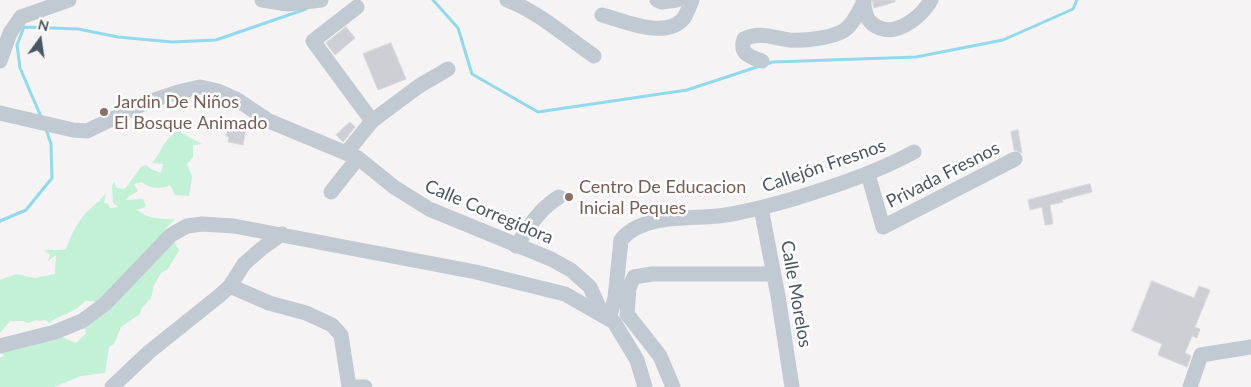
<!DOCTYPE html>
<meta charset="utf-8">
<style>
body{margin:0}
#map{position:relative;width:1251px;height:387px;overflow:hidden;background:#f5f3f3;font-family:Lato,sans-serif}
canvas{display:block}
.north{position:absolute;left:15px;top:15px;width:50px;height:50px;-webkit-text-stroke:4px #fff;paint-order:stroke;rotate:14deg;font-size:14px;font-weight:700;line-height:20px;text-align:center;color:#4a5661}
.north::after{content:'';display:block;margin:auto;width:18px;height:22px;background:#4a5661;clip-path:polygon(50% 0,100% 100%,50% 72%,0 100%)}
</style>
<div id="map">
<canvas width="1251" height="387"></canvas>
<div class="north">N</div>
</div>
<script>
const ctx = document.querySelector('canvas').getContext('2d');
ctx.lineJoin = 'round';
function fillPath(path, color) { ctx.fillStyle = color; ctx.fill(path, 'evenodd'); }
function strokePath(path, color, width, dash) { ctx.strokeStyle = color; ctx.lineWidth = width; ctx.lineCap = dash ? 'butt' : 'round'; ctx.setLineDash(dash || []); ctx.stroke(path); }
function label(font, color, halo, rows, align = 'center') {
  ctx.font = font + ' Lato,sans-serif'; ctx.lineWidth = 5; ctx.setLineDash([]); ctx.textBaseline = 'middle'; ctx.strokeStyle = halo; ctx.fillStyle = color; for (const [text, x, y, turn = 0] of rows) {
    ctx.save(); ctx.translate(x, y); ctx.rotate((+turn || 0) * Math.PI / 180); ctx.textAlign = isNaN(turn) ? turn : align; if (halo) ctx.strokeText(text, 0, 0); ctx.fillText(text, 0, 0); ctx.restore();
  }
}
fillPath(new Path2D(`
 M178 131 202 144 193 145V157L187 164 192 177 189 196 175 195 170 185C162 190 148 188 142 182L134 184 138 191 128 197 126 200 143 199 146 207 137 210C146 218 162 220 175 219L165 229 161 244 175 243 179 251 167 270 161 273 154 285 151 298 141 309 140 314 121 327 114 344 109 347 105 373 81 376 54 387H0V358L4 356 0 351 44 329 76 343 86 333 84 322 104 302 85 301C74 314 62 313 49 323L45 320 40 321 36 320 28 323 23 321H10L0 333V280L16 274 35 278 55 274C54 267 57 259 56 255L48 261 50 255 44 250C52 249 58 251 66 249 74 228 80 216 98 202 101 200 102 196 106 194L104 203 108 204 110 208 118 207 113 203 112 186 114 182 117 188 125 189 141 167 146 165 151 169 161 173 163 164 152 163C163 151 163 139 178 131Z`), '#c3f1d5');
strokePath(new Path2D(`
 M433 0 458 28 472 74 538 112 687 90 760 66
 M766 64 773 62 916 57 1003 40 1073 9 1077 0
 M42 119 20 68 17 45 24 27 78 29 118 37 172 42 216 40 306 9
 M0 221 26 210 52 178 51 144 46 129`), '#90daee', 3);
const building = new Path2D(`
 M873 0H895V2L874 8Z
 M346 27 355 38 335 55 326 43Z
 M391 43 406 79 378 90 363 54Z
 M350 122 355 127 343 142 336 135Z
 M228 125 246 128 243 145 228 142 229 137 226 136Z
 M1018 130 1022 153 1014 150 1011 132Z
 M1090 184 1092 192 1062 200 1063 202 1050 205 1053 224 1045 225 1042 207 1030 210 1028 200Z
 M1152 281 1194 298 1199 286 1210 290 1195 327 1200 329 1197 338 1192 336 1185 353 1191 356 1187 367 1158 355 1162 344 1132 331Z`);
fillPath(building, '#cdcfd5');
strokePath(building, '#d7d9de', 1);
strokePath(new Path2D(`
 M262 0 288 4 321 0
 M507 0C539 12 566 37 594 56
 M657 0 662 2 677 0
 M863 0C864 5 865 14 868 19 887 44 920 20 931 0
 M357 7 313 41 372 121
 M602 15C625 21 666 40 684 18 687 13 690 5 692 0
 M0 61 10 33 21 17 69 0
 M762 61C750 57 739 54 744 39 760 31 773 38 790 40 803 41 837 38 847 28 854 22 859 11 864 2
 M0 113 73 130 87 131 145 103 178 92 200 87 218 91 236 99 269 121 358 158 394 187 429 209 551 259 571 270 590 287 602 314
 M347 152 372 121 419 86 448 69
 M868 174 883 227 1015 159
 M331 192 358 158
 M761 208 778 296 792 387
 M516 246C529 227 539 209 559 197
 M230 286 269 303 306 313 332 325 341 335 349 387
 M627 314 629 288 634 277 652 274H774
 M627 314 660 356 673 387
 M609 319 615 298 621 240C641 214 689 219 718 216 744 213 768 206 793 199 835 186 875 173 914 152
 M0 346 55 332 82 321 105 304 171 235 187 226 202 224 234 226 476 272 565 294 614 322 637 360 645 387
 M112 387 149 352 219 296 230 286 244 264 261 249 282 234
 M349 387H365
 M1190 387 1201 355 1251 347`), '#c1cad2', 15);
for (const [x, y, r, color] of [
 [104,112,5,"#8d6e63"],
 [569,197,5,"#8d6e63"]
]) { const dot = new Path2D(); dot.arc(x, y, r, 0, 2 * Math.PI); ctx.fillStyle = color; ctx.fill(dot); strokePath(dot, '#fff', 2); }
label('18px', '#785e54', '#fff', [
 ["Jardin De Niños",114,102],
 ["El Bosque Animado",114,123],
 ["Centro De Educacion",579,187],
 ["Inicial Peques",579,208]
], 'left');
label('18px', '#4a5661', '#fff', [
 ["Callejón Fresnos",824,166,-19],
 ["Privada Fresnos",943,175,-27],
 ["Calle Corregidora",489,212,23],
 ["Calle Morelos",796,294,80]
]);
</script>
